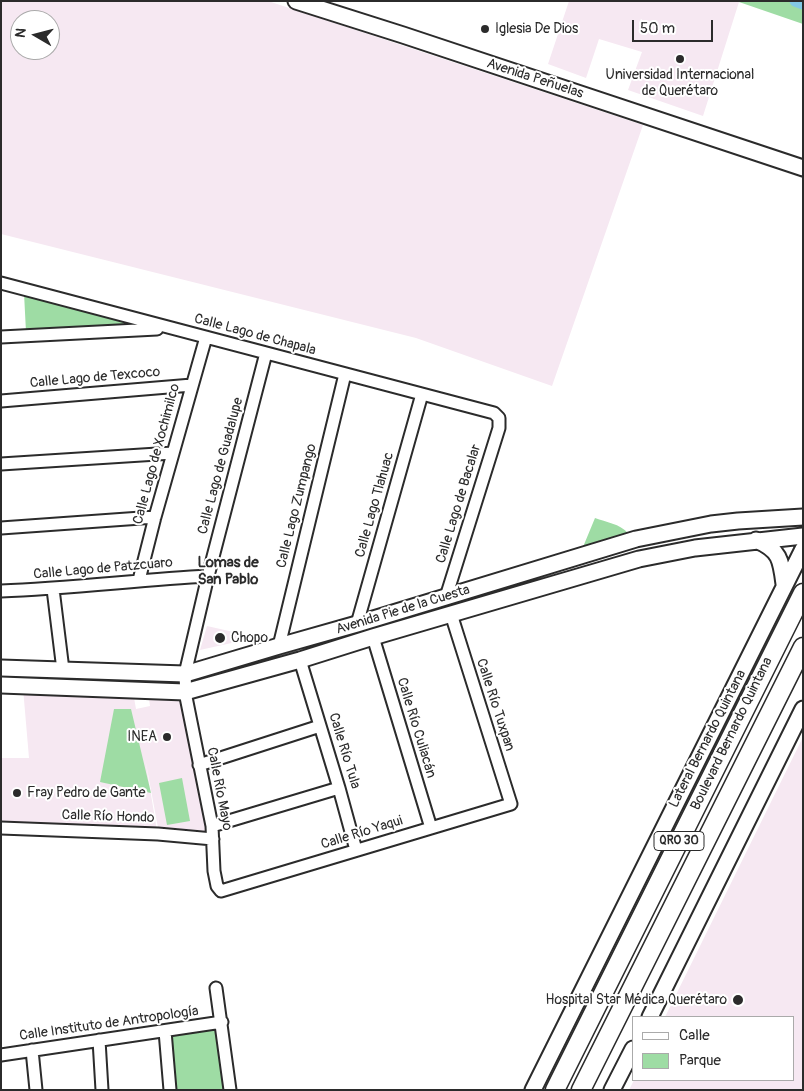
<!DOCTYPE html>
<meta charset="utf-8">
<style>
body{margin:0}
#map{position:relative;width:804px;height:1091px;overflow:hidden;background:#fff;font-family:Pangolin,sans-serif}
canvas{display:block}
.frame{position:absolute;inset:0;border:2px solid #2b2b2b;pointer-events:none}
.legend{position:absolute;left:632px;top:1016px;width:162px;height:65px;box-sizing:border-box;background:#fff;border:1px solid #aaa;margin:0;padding:6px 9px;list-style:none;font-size:15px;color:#2b2b2b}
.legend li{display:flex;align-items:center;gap:10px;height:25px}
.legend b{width:25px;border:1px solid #aaa}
.north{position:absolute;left:10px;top:10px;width:50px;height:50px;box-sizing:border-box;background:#fff;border:1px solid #aaa;border-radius:50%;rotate:278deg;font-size:14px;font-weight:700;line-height:20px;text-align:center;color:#2b2b2b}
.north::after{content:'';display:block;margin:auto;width:18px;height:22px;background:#2b2b2b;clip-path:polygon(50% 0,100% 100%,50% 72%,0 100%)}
.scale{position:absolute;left:632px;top:20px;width:81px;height:22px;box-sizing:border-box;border:2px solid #2b2b2b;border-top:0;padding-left:6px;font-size:15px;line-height:18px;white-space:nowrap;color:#2b2b2b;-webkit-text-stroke:4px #fff;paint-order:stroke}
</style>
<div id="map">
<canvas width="804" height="1091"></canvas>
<div class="frame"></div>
<ul class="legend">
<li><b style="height:6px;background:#fff"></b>Calle</li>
<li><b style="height:14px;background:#9edca4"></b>Parque</li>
</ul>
<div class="north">N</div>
<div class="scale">50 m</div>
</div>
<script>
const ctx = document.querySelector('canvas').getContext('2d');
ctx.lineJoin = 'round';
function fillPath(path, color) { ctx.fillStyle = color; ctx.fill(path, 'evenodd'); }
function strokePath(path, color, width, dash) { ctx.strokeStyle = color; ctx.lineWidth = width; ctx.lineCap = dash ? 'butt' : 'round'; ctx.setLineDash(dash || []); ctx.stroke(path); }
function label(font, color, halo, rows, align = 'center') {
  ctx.font = font + ' Pangolin,sans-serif'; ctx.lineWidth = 4; ctx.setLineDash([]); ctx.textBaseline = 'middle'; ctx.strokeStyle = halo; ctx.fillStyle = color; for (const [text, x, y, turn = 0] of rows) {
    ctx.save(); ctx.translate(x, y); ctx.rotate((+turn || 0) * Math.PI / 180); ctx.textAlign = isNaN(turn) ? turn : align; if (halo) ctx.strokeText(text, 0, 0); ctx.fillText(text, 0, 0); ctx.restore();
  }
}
fillPath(new Path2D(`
 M1 1H268L643 125 552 386 416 338 1 234ZM20 20H50V50H20Z
 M569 1 739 2 703 116 628 90 642 52 599 39 586 78 548 64Z
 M207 626 238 633 236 642 200 650Z
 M23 688 133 692 136 709 150 706 148 692 185 693 212 838 159 833 145 758 157 831 1 827V758H29Z
 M803 737V1090H629L634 1080H793V1017H665Z`), '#f6e8f2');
fillPath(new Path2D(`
 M736 1H803V24L739 2Z
 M24 293 151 326 26 332Z
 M595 518C606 522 620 524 628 533L583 547Z
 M114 709H131L151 793 100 782Z
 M182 778 190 821 167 825 159 783Z
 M220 1027 228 1090H171L167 1036Z`), '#9edca4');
strokePath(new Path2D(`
 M795 1 803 4`), '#83c9e4', 11);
const street = new Path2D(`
 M1 283 494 413 499 418V428L446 597
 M1 337 157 329
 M266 353 208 576 185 674 186 697 212 826 214 871 217 886 221 891 511 804 451 614
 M1 401 192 385
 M1 464 173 453
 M1 528 155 517
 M139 580 155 517 206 337
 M53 589 63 670
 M1 591C70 588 139 580 208 576
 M357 624 422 394
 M373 637 431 828
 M279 646 345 374
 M300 660 339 788 356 850
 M199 765 320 726
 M212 826 339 788
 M1 828 158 834 213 839
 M216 988 230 1090
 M165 1031 170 1090
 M99 1040 102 1090
 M32 1050 36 1090
 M1 1055 222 1022`);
const secondary = new Path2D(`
 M296 1 403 35 803 168
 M756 540C780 550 781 560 784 584
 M1 668 185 674 279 646 357 624 636 539 711 524 738 521 803 517
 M1 685 185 692 300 660 373 637 639 559 695 548 803 536
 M650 1017 803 709
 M533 1090 803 549
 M612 1090 633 1049`);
const primary = new Path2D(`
 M555 1090 803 593
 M581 1090 803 647`);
strokePath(street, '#2b2b2b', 15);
strokePath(secondary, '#2b2b2b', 19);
strokePath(primary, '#2b2b2b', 21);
strokePath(street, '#fff', 11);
strokePath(secondary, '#fff', 15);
strokePath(primary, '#fff', 18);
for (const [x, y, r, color] of [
 [485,29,5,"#2b2b2b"],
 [680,59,5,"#2b2b2b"],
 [220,638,6,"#2b2b2b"],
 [167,737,5,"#2b2b2b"],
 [17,793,5,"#2b2b2b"],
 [738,1000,6,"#2b2b2b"]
]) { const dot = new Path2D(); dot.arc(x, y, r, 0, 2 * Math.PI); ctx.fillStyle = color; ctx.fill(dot); strokePath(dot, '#fff', 2); }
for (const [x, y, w] of [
 [679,841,50]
]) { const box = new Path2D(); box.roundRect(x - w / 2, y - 9.5, w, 19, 4); ctx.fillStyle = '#fff'; ctx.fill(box); strokePath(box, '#2b2b2b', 1); }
label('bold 12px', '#2b2b2b', null, [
 ["QRO 30",679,841]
]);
label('14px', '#2b2b2b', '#fff', [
 ["Iglesia De Dios",495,29],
 ["Universidad Internacional",680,75,"center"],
 ["de Querétaro",680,91,"center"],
 ["Chopo",231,638],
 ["INEA",157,737,"right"],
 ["Fray Pedro de Gante",27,793],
 ["Hospital Star Médica Querétaro",727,1000,"right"]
], 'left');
label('14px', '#2b2b2b', '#fff', [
 ["Avenida Peñuelas",535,79,18],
 ["Calle Lago de Chapala",255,335,15],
 ["Calle Lago de Texcoco",95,378,-5],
 ["Calle Lago de Xochimilco",157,454,-75],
 ["Calle Lago de Guadalupe",221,466,-75],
 ["Calle Lago de Bacalar",459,504,-73],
 ["Calle Lago Tlahuac",375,505,-74],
 ["Calle Lago Zumpango",297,506,-76],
 ["Calle Lago de Patzcuaro",103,569,-5],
 ["Avenida Pie de la Cuesta",403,610,-17],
 ["Calle Río Tuxpan",495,705,72],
 ["Calle Río Culiacán",416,728,73],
 ["Boulevard Bernardo Quintana",732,734,-64],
 ["Lateral Bernardo Quintana",708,739,-63],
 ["Calle Río Tula",344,751,73],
 ["Calle Río Mayo",219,789,79],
 ["Calle Río Hondo",108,817,2],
 ["Calle Río Yaqui",362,833,-17],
 ["Calle Instituto de Antropología",109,1024,-8]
]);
label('bold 15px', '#2b2b2b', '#fff', [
 ["Lomas de",228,563],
 ["San Pablo",228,580]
]);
</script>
